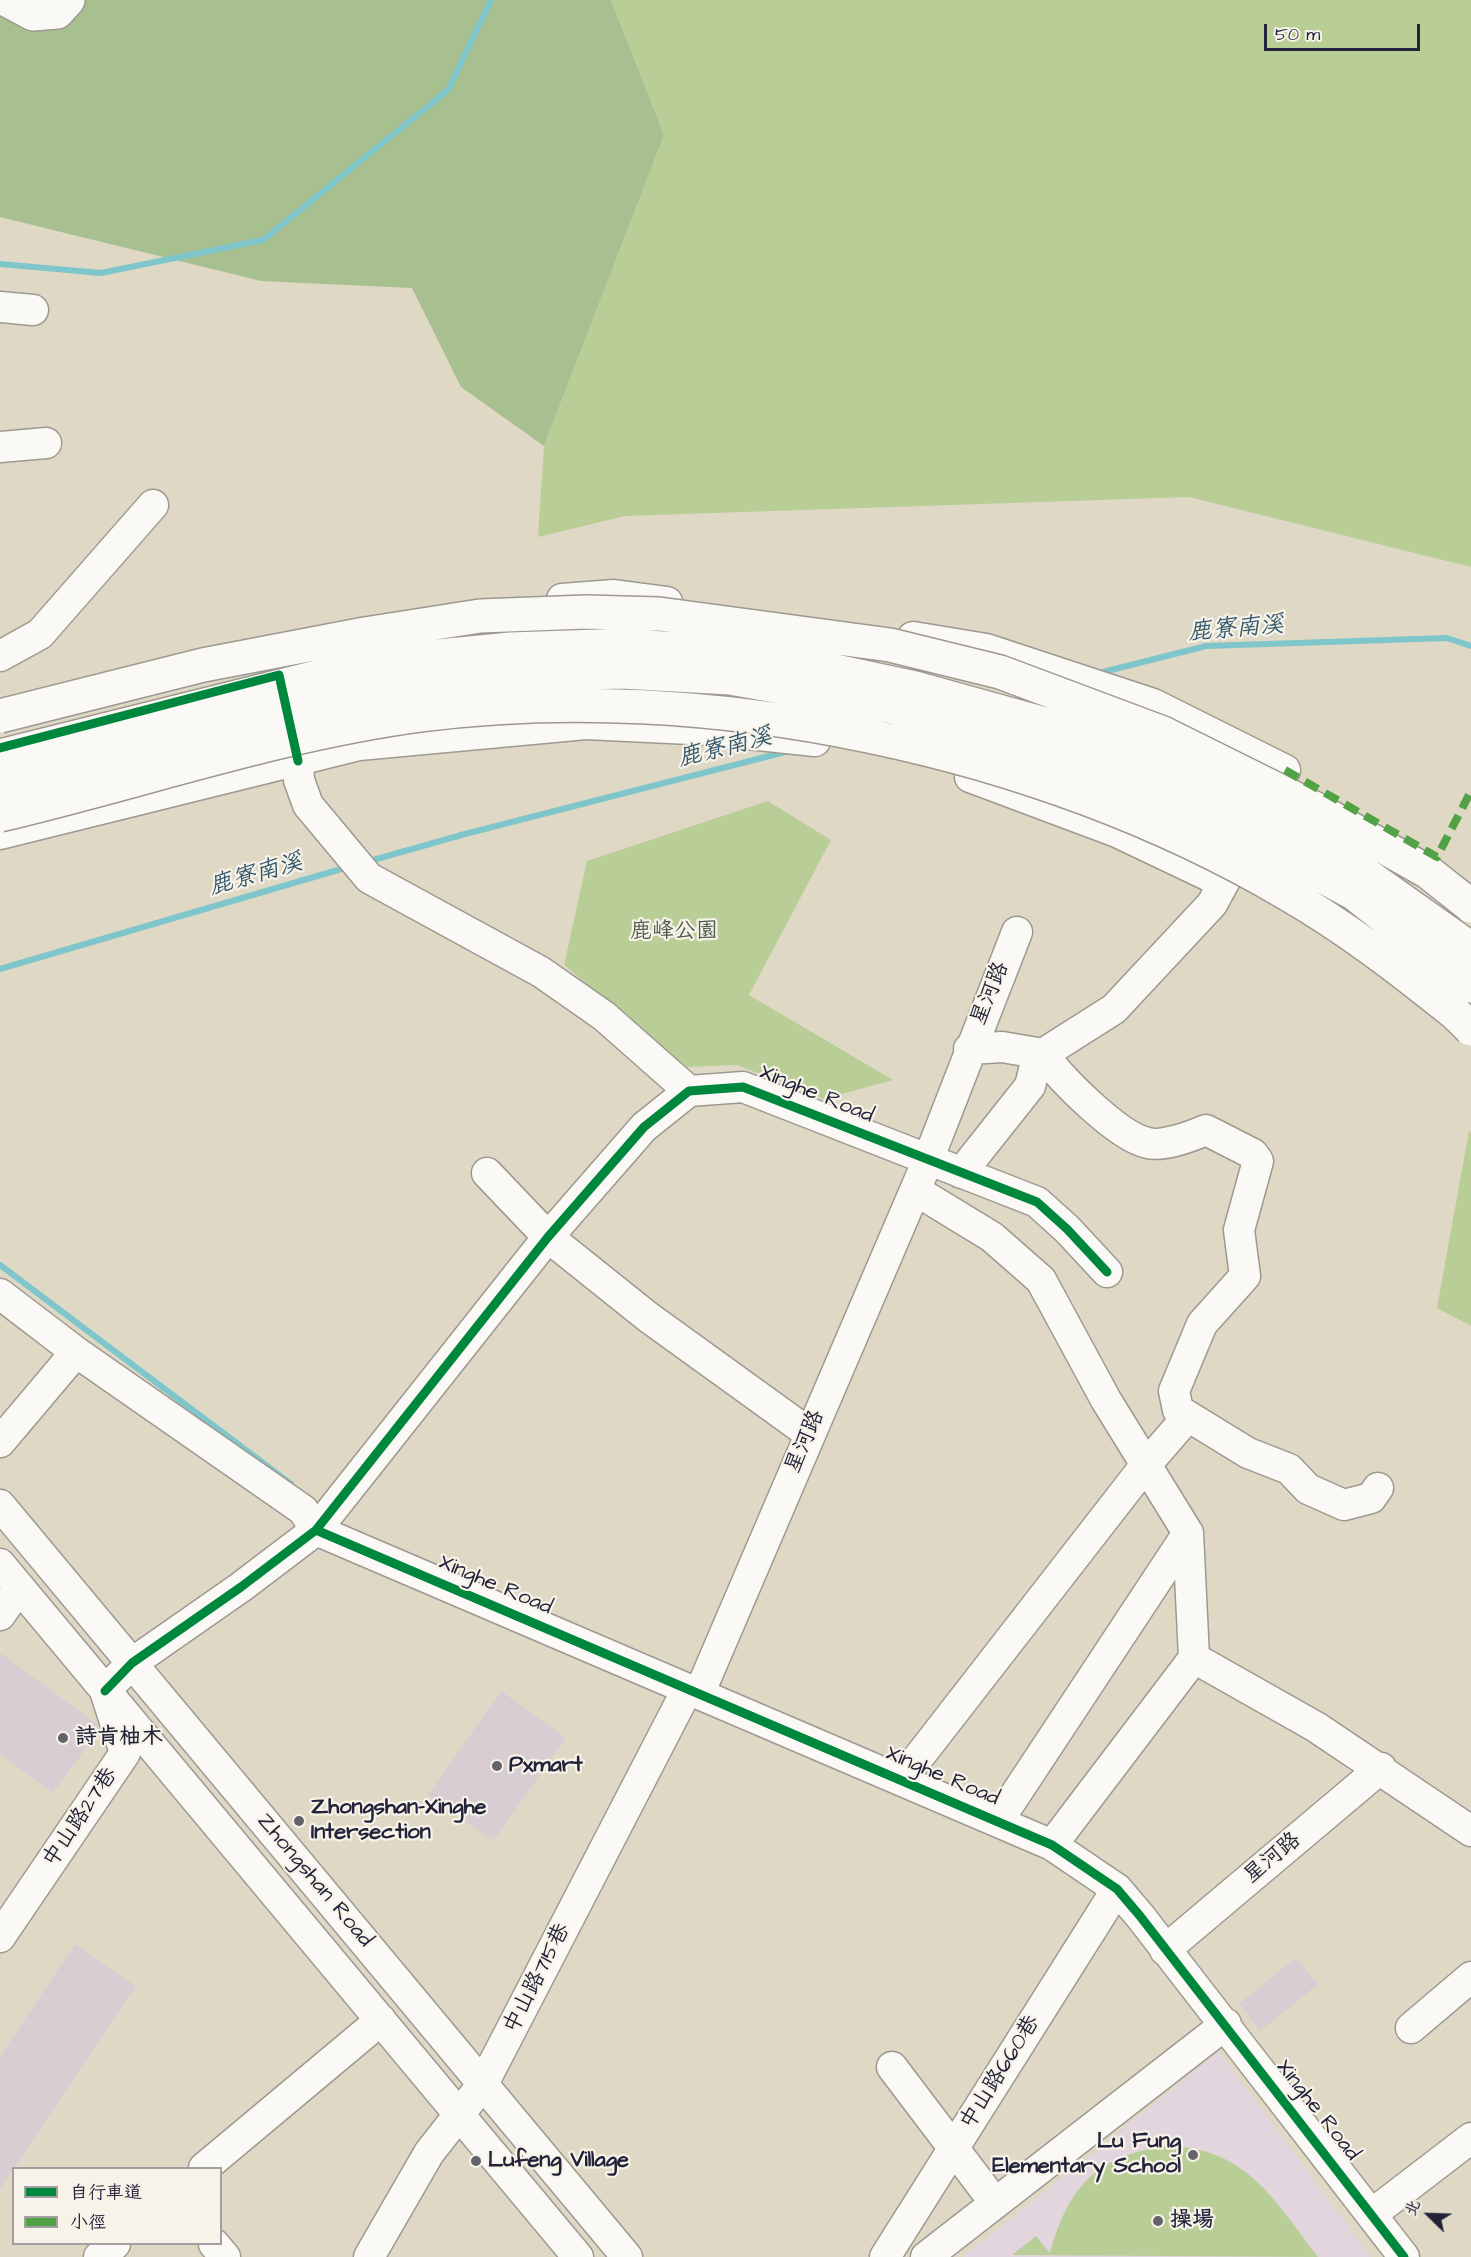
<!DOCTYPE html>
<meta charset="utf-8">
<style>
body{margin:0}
#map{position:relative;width:1471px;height:2257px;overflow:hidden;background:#dfd8c5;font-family:"Architects Daughter","LXGW WenKai TC",sans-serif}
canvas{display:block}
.legend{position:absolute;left:12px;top:2167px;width:210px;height:78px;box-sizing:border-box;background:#f7f3e8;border:2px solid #a29fa3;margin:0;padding:8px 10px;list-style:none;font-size:18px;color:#22223b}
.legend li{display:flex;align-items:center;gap:12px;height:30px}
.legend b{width:30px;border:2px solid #a29fa3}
.north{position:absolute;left:1399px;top:2185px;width:60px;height:60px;-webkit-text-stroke:4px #f7f3e8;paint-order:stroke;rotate:293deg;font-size:16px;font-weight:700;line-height:24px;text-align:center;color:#22223b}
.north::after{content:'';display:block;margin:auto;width:21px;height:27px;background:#22223b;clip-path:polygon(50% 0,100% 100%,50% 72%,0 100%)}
.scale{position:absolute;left:1264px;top:24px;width:156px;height:27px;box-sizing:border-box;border:3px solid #22223b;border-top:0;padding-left:8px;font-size:18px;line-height:21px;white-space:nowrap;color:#22223b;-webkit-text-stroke:4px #f7f3e8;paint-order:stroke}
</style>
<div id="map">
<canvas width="1471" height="2257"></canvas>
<ul class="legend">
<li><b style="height:8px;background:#00873e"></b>自行車道</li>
<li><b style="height:8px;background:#50a245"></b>小徑</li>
</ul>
<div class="north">北</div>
<div class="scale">50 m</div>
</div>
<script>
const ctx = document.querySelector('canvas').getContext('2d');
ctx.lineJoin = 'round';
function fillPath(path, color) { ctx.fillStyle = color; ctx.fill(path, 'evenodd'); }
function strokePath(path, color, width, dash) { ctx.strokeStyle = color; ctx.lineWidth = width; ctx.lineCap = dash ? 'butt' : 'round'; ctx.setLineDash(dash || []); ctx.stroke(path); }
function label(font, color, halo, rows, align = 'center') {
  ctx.font = font + ' "Architects Daughter","LXGW WenKai TC",sans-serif'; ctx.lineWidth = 4.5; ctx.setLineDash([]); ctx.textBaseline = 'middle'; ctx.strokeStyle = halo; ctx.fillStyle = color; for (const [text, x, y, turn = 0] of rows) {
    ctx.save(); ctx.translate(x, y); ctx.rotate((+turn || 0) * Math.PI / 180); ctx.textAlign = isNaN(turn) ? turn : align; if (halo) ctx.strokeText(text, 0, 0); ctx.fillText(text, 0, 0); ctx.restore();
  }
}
fillPath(new Path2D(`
 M1219 2052 1371 2257H963Z`), '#e2d5de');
fillPath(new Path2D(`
 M611 0H1471V567L1189 497 625 516 538 537 544 446 664 135Z
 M768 801 831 840 749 995 893 1080 823 1099 737 1065 686 1067 564 965 587 861Z
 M1469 1131 1471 1133V1326L1437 1308Z
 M1164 2146C1245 2146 1274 2199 1318 2257L1012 2255 1036 2236 1050 2253C1068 2188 1095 2157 1164 2146Z`), '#b9ce97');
fillPath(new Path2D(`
 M0 0H611L664 135 544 446 461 387 412 288 261 281 0 217Z`), '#a8bf90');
strokePath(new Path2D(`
 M0 264 101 273 263 240 448 90 491 0
 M1095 674 1206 646 1447 638 1471 646
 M366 862 465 834 789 751
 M0 969 348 867
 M0 1265 291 1484`), '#7ec6cb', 6);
fillPath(new Path2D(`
 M0 1653 98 1725 99 1730 53 1793 0 1754Z
 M501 1691 566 1738 493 1841 428 1795Z
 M75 1944 136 1986 0 2189V2057Z
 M1296 1958 1318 1984 1260 2031 1239 2004Z`), '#d7cdd2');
const minor = new Path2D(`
 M0 307 33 310
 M0 447 46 443
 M562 599 614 595 667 602
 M913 637 986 649 1153 704 1285 770 1212 904 1114 1009 1043 1054 1002 1047 969 1049
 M0 656 40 634 153 505
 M298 761 299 780 308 805 369 878 541 972 604 1016 689 1091
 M970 777 1117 832 1222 882
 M0 834 359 745 586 724 711 730 815 741
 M487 1173 548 1237 648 1317 810 1434
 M961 1173 1030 1086 1035 1066 1043 1054C1061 1079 1118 1137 1148 1143 1163 1147 1192 1136 1206 1130L1253 1154 1258 1161 1239 1230 1245 1276 1202 1324 1174 1391 1178 1410 1248 1453 1289 1469 1308 1489 1344 1505 1371 1498 1378 1488
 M915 1190 992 1237 1041 1280 1106 1400 1188 1533 1194 1658 1316 1727 1471 1831
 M0 1294 76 1352
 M0 1442 76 1352 303 1510 316 1530
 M0 1505 627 2257
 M316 1530 1052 1845 1117 1889 1140 1916 1404 2257
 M0 1564 578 2257
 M0 1615 19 1588
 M699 1694 928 1160 1017 932
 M901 1780 1145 1466 1184 1421 1178 1410
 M998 1821 1188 1533
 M1052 1845 1194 1658
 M0 1937 125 1753 105 1691 132 1663 241 1587 316 1530 548 1237 644 1127 689 1091 743 1087 1037 1202 1067 1229 1107 1272
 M1165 1950 1381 1768
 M1411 2028 1471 1977
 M892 2067 995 2203
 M204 2168 381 2020
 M1372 2214 1471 2138
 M214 2244 225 2257
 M99 2257 115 2244
 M369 2257 429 2153 483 2084 687 1690
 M885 2257 1117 1889
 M926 2257 1226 2024`);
const major = new Path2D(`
 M7 0 33 14 57 12 68 0`);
strokePath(minor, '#9d9991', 33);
strokePath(major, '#9d9991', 36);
strokePath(minor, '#faf9f6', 30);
strokePath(major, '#faf9f6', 33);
const majorBridge = new Path2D(`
 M0 716 203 665 365 634 480 616 586 612 659 614 890 645 1000 672 1163 733 1318 810 1428 872 1471 906
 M0 756 377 662 511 649 627 645 774 658 915 688 1102 740 1205 787 1341 857 1471 949
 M0 782 298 712 380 689 509 675 622 672 730 678 893 707 1003 737 1097 768 1220 821 1355 894 1471 986
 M0 815C140 782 278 734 421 715 705 678 1040 748 1286 893 1347 928 1401 970 1456 1014L1471 1029`);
strokePath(majorBridge, '#9d9991', 36, []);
strokePath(majorBridge, '#faf9f6', 33);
strokePath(new Path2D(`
 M1285 770 1437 857 1471 791`), '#50a245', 8, [15, 8]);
strokePath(new Path2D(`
 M0 748 279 675 298 761
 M316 1530 1052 1845 1117 1889 1140 1916 1404 2257
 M105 1691 132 1663 241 1587 316 1530 548 1237 644 1127 689 1091 743 1087 1037 1202 1067 1229 1107 1272`), '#00873e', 9);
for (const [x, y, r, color] of [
 [63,1738,6,"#64626b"],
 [497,1766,6,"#64626b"],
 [299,1821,6,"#64626b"],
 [1193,2155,6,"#64626b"],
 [476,2161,6,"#64626b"],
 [1158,2221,6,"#64626b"]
]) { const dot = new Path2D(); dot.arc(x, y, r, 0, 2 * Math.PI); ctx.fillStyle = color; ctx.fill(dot); strokePath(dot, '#f7f3e8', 2); }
label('22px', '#4c5b4e', '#f7f3e8', [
 ["鹿峰公園",674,932]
]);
label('22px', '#22223b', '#f7f3e8', [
 ["星河路",991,994,-68],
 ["Xinghe Road",816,1095,22],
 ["星河路",806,1442,-67],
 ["Xinghe Road",495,1586,23],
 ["Xinghe Road",942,1777,23],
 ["中山路27巷",81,1818,-56],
 ["星河路",1273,1859,-40],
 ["Zhongshan Road",314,1881,50],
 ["中山路715巷",538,1979,-63],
 ["中山路660巷",1001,2073,-58],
 ["Xinghe Road",1317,2111,52]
]);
label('bold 22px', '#22223b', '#f7f3e8', [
 ["詩肯柚木",75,1738],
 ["Pxmart",509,1766],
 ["Zhongshan-Xinghe",311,1808],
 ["Intersection",311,1833],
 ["Lu Fung",1181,2142,"right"],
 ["Elementary School",1181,2167,"right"],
 ["Lufeng Village",488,2161],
 ["操場",1170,2221]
], 'left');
label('italic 24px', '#34596e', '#f7f3e8', [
 ["鹿寮南溪",1236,630,-5],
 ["鹿寮南溪",725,749,-14],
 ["鹿寮南溪",256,876,-16]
]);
</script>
